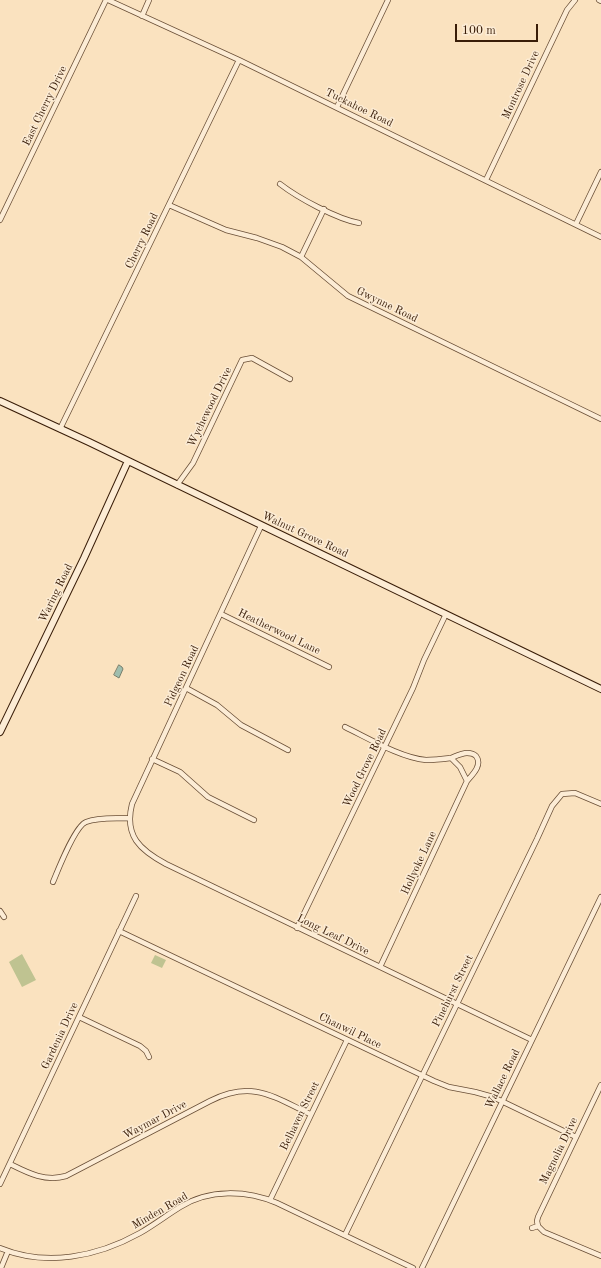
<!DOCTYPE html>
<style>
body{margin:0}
#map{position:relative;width:601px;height:1268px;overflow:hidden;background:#fae2bf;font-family:"Old Standard TT",serif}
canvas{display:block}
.scale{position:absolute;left:455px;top:24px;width:83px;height:18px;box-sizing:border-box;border:2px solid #391d08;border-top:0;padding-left:5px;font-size:12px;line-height:14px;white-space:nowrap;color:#391d08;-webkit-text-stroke:3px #fcecd5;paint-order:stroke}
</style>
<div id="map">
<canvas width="601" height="1268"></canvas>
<div class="scale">100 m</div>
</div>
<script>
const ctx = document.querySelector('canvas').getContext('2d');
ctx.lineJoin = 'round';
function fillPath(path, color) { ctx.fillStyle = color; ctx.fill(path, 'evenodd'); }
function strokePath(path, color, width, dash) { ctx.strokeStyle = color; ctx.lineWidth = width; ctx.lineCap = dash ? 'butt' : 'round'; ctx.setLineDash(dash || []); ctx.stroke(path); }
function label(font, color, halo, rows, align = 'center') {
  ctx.font = font + ' "Old Standard TT",serif'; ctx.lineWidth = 3; ctx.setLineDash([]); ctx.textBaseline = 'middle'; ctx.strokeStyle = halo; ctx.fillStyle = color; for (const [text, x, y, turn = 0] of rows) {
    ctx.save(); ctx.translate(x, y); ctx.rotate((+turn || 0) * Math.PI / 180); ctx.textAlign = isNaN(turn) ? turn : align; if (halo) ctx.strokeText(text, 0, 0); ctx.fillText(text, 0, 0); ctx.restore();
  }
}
fillPath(new Path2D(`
 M22 954 36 980 22 987 9 962Z
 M155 955 166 960 162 968 151 963Z`), '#bfc391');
const water = new Path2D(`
 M119 665 122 667 123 669 119 678 114 675Z`);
fillPath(water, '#9fbeae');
strokePath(water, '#767e6c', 1);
const minor = new Path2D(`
 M108 0 239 60 601 237
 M599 0 601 1
 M142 16 149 0
 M337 107 388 0
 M486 180 567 10 575 0
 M280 184C298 198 337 219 359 223
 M169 205 226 230 257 238 282 247 301 257 348 296 601 419
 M0 220 106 0
 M576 224 601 172
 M301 257 324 209
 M60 429 239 60
 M177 485 193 463 242 360 252 358 290 379
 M261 526 132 804C124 836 140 850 166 864L532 1040
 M221 614 329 667
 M186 688 217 705 241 725 288 750
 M345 727C368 738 401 758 426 760 435 760 443 759 451 758L460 767 467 781 380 967
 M451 758C456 756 462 753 467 753 470 753 474 754 476 756 483 765 472 775 467 781
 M152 759 180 772 208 797 254 820
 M53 882C58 870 75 826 86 822 99 817 116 819 130 818
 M0 911 4 917
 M297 928 413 688 424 660 446 614
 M119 931 434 1081 449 1087 475 1092 493 1097 576 1137
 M79 1017 140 1046 146 1051 149 1057
 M10 1164C28 1173 45 1182 66 1176L210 1101C252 1080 272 1096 310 1114
 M0 1184 136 896
 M270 1200 347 1040
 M538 1226 537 1221 538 1217 601 1085
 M538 1226 544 1232 601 1256
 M532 1228 538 1226
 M345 1235 537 839 552 806 562 794 575 793 601 804
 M0 1248C46 1267 97 1257 140 1233 154 1225 167 1215 180 1207 209 1189 246 1190 277 1203L413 1268
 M1 1268 8 1251
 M422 1268 601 897`);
const secondary = new Path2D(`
 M0 401 89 442 601 689
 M0 732 84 558 128 461`);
strokePath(minor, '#694e36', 6);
strokePath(secondary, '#391d08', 8);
strokePath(minor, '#fcecd5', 4.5);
strokePath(secondary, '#fcecd5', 6);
label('11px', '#391d08', '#fcecd5', [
 ["Montrose Drive",521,85,-65],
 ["East Cherry Drive",45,106,-64],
 ["Tuckahoe Road",359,108,26],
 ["Cherry Road",142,241,-64],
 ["Gwynne Road",387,305,26],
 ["Wychewood Drive",210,407,-64],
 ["Walnut Grove Road",305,535,25],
 ["Waring Road",56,593,-64],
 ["Heatherwood Lane",279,632,26],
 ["Pidgeon Road",182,676,-65],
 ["Wood Grove Road",365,768,-64],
 ["Hollyoke Lane",419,863,-65],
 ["Long Leaf Drive",333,935,26],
 ["Pinehurst Street",453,991,-64],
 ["Chanwil Place",350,1031,26],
 ["Gardenia Drive",60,1036,-65],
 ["Wallace Road",503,1079,-64],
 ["Belhaven Street",300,1116,-64],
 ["Waymar Drive",155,1120,-28],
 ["Magnolia Drive",559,1151,-64],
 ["Minden Road",160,1211,-30]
]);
</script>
